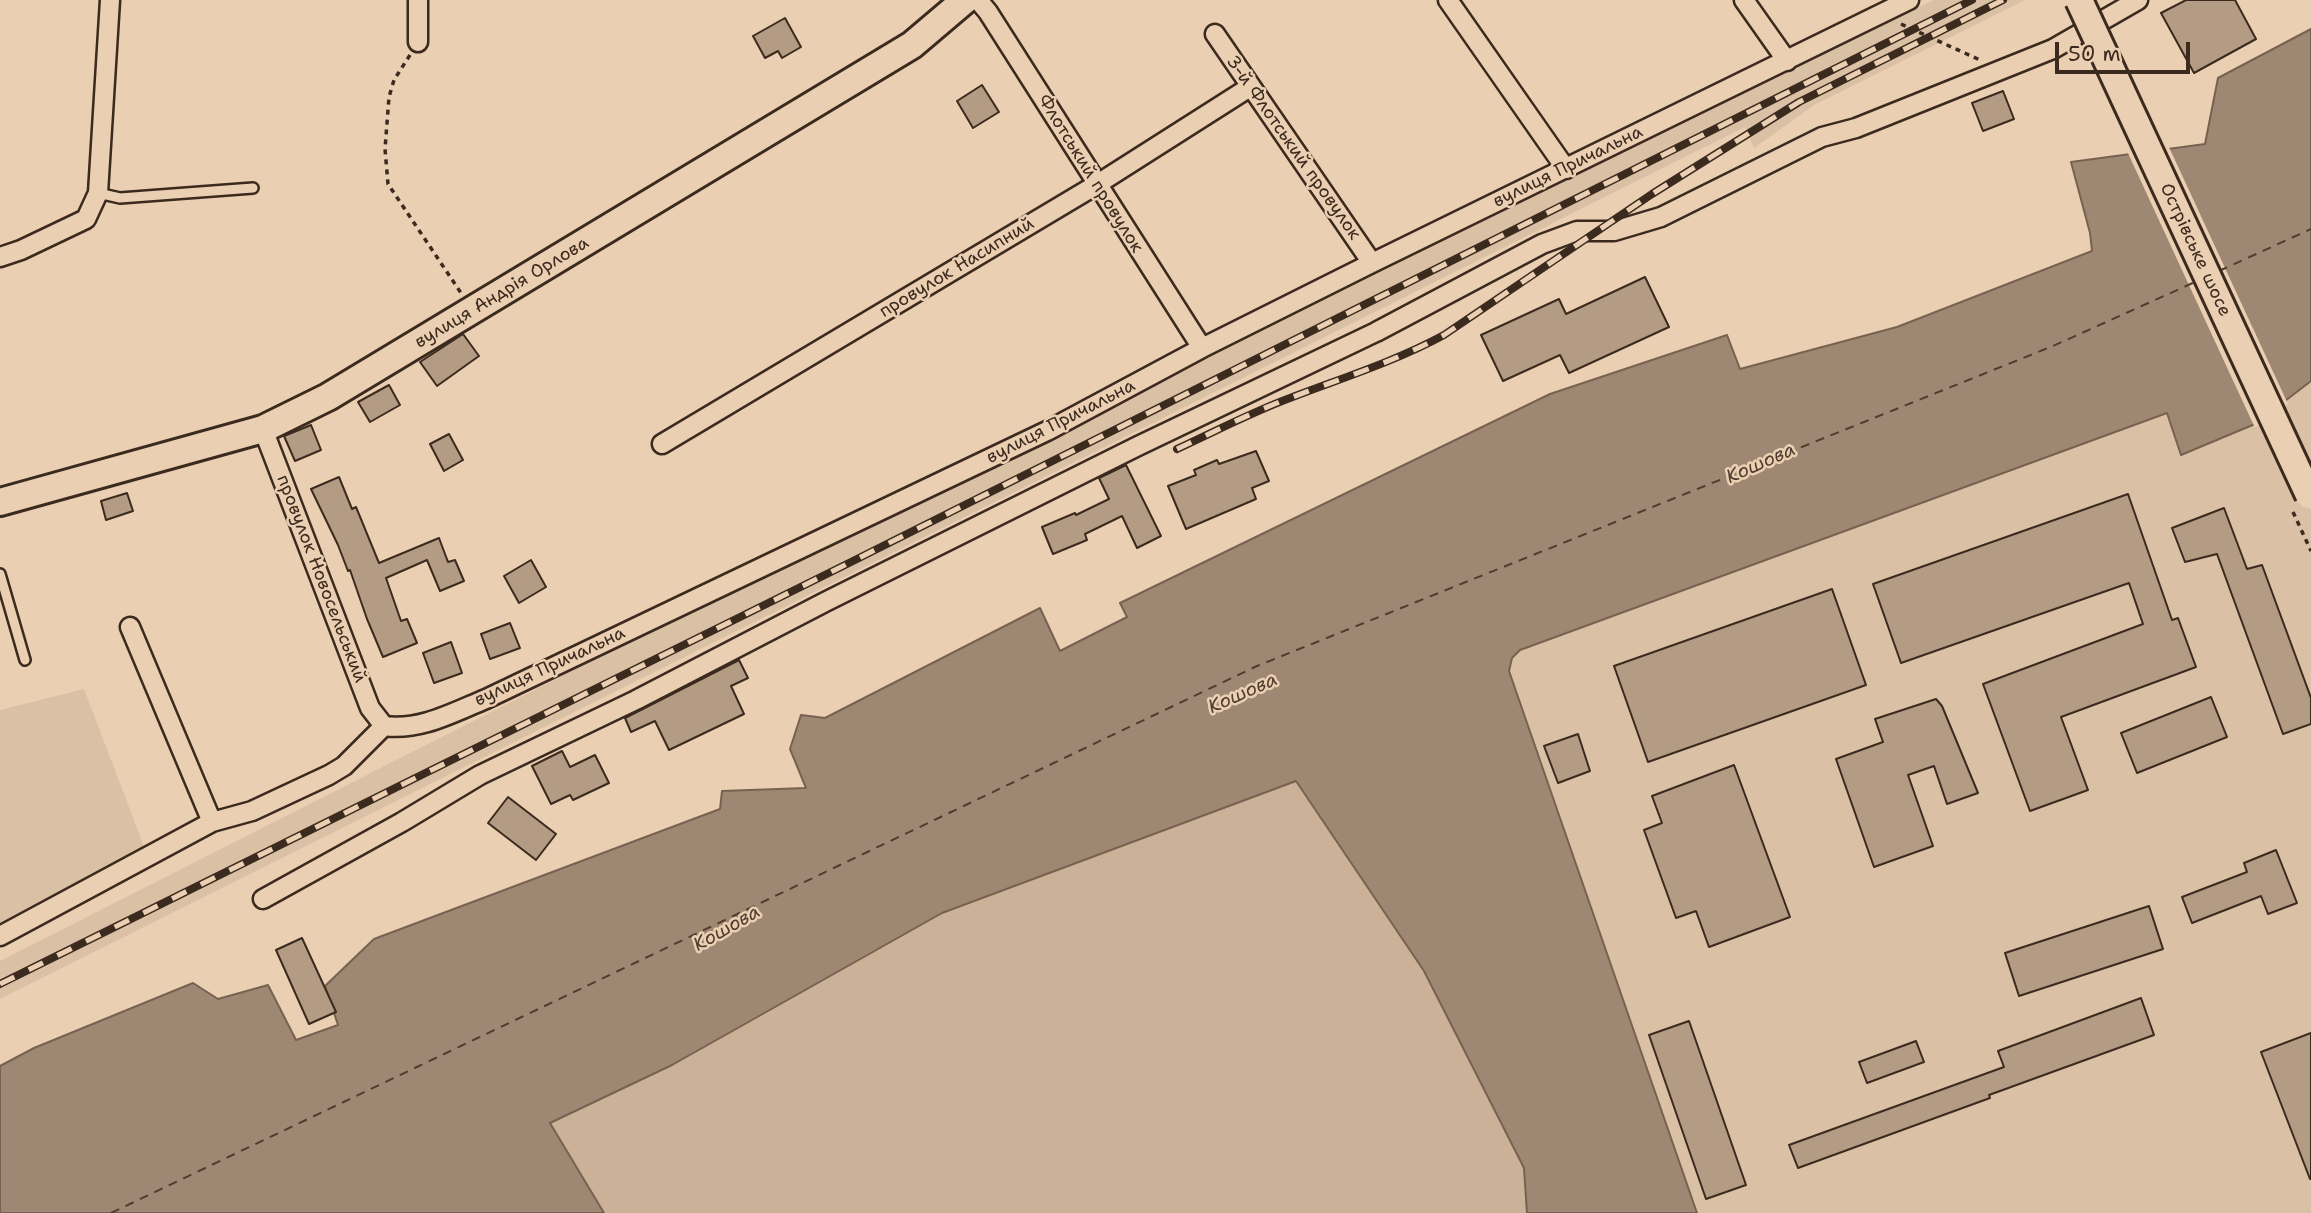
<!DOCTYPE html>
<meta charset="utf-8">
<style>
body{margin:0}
#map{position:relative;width:2311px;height:1213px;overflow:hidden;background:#ebcfb2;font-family:"Shantell Sans",sans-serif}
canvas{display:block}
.scale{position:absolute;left:2055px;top:42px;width:135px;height:32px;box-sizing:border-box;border:4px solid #3b2a1e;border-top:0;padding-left:9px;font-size:21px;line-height:24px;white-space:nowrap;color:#3b2a1e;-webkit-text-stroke:5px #ebcfb2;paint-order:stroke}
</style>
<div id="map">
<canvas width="2311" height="1213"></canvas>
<div class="scale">50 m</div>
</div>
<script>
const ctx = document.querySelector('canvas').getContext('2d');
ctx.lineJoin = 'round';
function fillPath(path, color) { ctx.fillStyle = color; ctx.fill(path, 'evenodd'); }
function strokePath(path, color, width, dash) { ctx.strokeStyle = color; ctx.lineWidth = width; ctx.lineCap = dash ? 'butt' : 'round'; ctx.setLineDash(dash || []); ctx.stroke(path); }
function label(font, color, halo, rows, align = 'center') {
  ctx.font = font + ' "Shantell Sans",sans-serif'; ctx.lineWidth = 5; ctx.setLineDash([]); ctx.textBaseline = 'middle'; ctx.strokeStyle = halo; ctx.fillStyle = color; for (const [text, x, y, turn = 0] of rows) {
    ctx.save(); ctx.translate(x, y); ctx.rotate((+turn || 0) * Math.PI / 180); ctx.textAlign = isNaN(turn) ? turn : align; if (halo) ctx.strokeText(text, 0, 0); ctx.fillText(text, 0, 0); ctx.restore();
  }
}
fillPath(new Path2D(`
 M1934 0H2025L1814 105 1754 148 1745 127 0 999V961L1205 350Z
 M2311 381V1213H1697L1509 671 1512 658 1520 650 2168 413 2181 454 2255 424Z
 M84 689 145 849 0 925V710Z`), '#dac0a4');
fillPath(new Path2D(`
 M1296 781 1424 971 1524 1168 1527 1213H604L550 1123 672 1065 942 913Z`), '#cbb197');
const water = new Path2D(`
 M2311 29V381L2255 424 2181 455 2167 413 1520 650 1512 658 1509 671 1697 1213H1527L1524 1168 1424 971 1296 781 942 913 672 1065 550 1123 604 1213H0V1066L34 1048 193 983 218 999 268 985 296 1040 338 1025 325 986 374 939 720 809 722 791 806 788 790 749 801 715 825 718 1040 608 1060 651 1127 617 1120 603 1550 394 1727 335 1740 369 1897 327 2092 251 2090 233 2071 162 2205 144 2218 78Z`);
fillPath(water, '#9f8873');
strokePath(water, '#776251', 2);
fillPath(new Path2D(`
 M2168 145 2288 404 2255 428 2127 151Z`), '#ebcfb2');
strokePath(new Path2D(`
 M2219 271 2311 229
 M111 1213 1257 666 2053 346 2195 282`), '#4f3d2f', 2, [9, 7]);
const building = new Path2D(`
 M2186 0H2235L2256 39 2194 73 2161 13Z
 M785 18 801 47 782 58 778 51 765 58 753 36Z
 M982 85 999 112 973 128 957 101Z
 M2003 91 2014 119 1983 131 1972 103Z
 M1645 277 1669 327 1569 373 1560 355 1503 381 1481 335 1559 299 1566 314Z
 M463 334 479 356 437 386 420 362Z
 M389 385 400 405 370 422 358 402Z
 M311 425 321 450 295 461 284 436Z
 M449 434 463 460 444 471 430 444Z
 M1256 451 1269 481 1252 488 1256 499 1186 529 1168 486 1196 475 1194 470 1217 460 1219 464Z
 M1126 465 1161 536 1137 548 1122 516 1085 534 1087 540 1053 554 1042 527 1075 513 1076 515 1109 499 1099 478Z
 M339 477 352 509 356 507 379 563 439 538 448 562 455 560 464 581 440 591 427 560 386 578 401 621 407 619 417 643 383 657 367 619 350 570 348 571 338 545 311 489Z
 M127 493 133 511 106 520 101 501Z
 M2128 494 2172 620 2178 618 2196 667 2061 717 2088 790 2030 811 1983 684 2143 624 2129 583 1901 663 1873 584Z
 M2224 508 2247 569 2262 565 2311 698V724L2283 734 2217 554 2185 562 2172 528Z
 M531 560 546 587 519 603 504 576Z
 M1832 589 1866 685 1648 762 1614 666Z
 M510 623 520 648 490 659 481 634Z
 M451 642 462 673 434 683 423 653Z
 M739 660 748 678 731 686 744 714 669 750 655 721 631 732 625 718Z
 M2211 697 2227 737 2137 773 2121 733Z
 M1936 699 1942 706 1978 793 1947 804 1934 766 1908 775 1933 846 1874 867 1836 759 1883 742 1875 719Z
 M1578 734 1590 771 1558 783 1544 746Z
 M562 751 570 767 595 755 609 783 573 800 570 795 551 804 532 766Z
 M1734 765 1790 917 1709 947 1696 911 1676 918 1644 830 1662 823 1652 796Z
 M508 797 556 834 536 860 488 823Z
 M2276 850 2297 903 2268 914 2261 896 2192 923 2182 897 2247 872 2244 863Z
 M2149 906 2163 949 2019 996 2005 953Z
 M302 938 336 1012 309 1024 276 950Z
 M2141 998 2154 1035 1989 1095 1990 1098 1798 1168 1789 1145 2004 1067 1998 1051Z
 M1689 1021 1746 1185 1706 1199 1649 1035Z
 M2311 1033V1179H2310L2261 1052Z
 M1916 1041 1924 1062 1867 1083 1859 1062Z`);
fillPath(building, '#b49c84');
strokePath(building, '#3b2a1e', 2);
const lane = new Path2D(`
 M98 193 120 198 253 188
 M0 574 25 660`);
const street = new Path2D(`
 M418 0V42
 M978 0 988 12 1202 348
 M1448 0 1566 169
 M1744 0 1787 61
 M1215 34 1372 263
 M0 257 21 250 86 219 98 193 110 0
 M263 429 370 708 384 726
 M662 444 1096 185 1250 87
 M130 627 212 822
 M263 899 402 822 480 775 636 700 827 601 1138 446 1376 332 1542 244 1577 231H1614L1661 217 1822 137 1856 128 2053 49 2138 0
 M0 936 212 822 252 811 329 775 344 766 384 726C420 731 452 713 486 699L1047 431 1202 348 1372 263 1909 0`);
const secondary = new Path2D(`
 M0 502 263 429 328 397 912 45 965 0`);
strokePath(lane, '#3b2a1e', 14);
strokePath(street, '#3b2a1e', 23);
strokePath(secondary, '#3b2a1e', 32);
strokePath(new Path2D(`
 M1901 24 1980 60
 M410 55 394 80 389 97 385 149 388 184 461 293
 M2293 512 2311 551`), '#3b2a1e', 3.5, [5, 5]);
strokePath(lane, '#ebcfb2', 9);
strokePath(street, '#ebcfb2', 18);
strokePath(secondary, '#ebcfb2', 26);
const rail = new Path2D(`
 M1177 449C1214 432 1252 412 1290 398 1342 378 1394 362 1444 335L1652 194 1799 102 2003 0
 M0 984 849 563 1972 0`);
strokePath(rail, '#3b2a1e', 8);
strokePath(rail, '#ebcfb2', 5, [16]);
const secondaryBridge = new Path2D(`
 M2079 0 2309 495`);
strokePath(secondaryBridge, '#3b2a1e', 32, []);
strokePath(secondaryBridge, '#ebcfb2', 26);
label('18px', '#3b2a1e', '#ebcfb2', [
 ["3-й Флотський провулок",1293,148,55],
 ["вулиця Причальна",1568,167,-26],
 ["Флотський провулок",1090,174,58],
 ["Острівське шосе",2195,250,65],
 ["провулок Насипний",957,268,-31],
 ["вулиця Андрія Орлова",502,293,-31],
 ["вулиця Причальна",1061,422,-27],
 ["провулок Новосельський",321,579,69],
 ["вулиця Причальна",550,667,-25]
]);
label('italic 19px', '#4f3d2f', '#ebcfb2', [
 ["Кошова",1761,464,-24],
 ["Кошова",1243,694,-24],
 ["Кошова",727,929,-30]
]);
</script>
